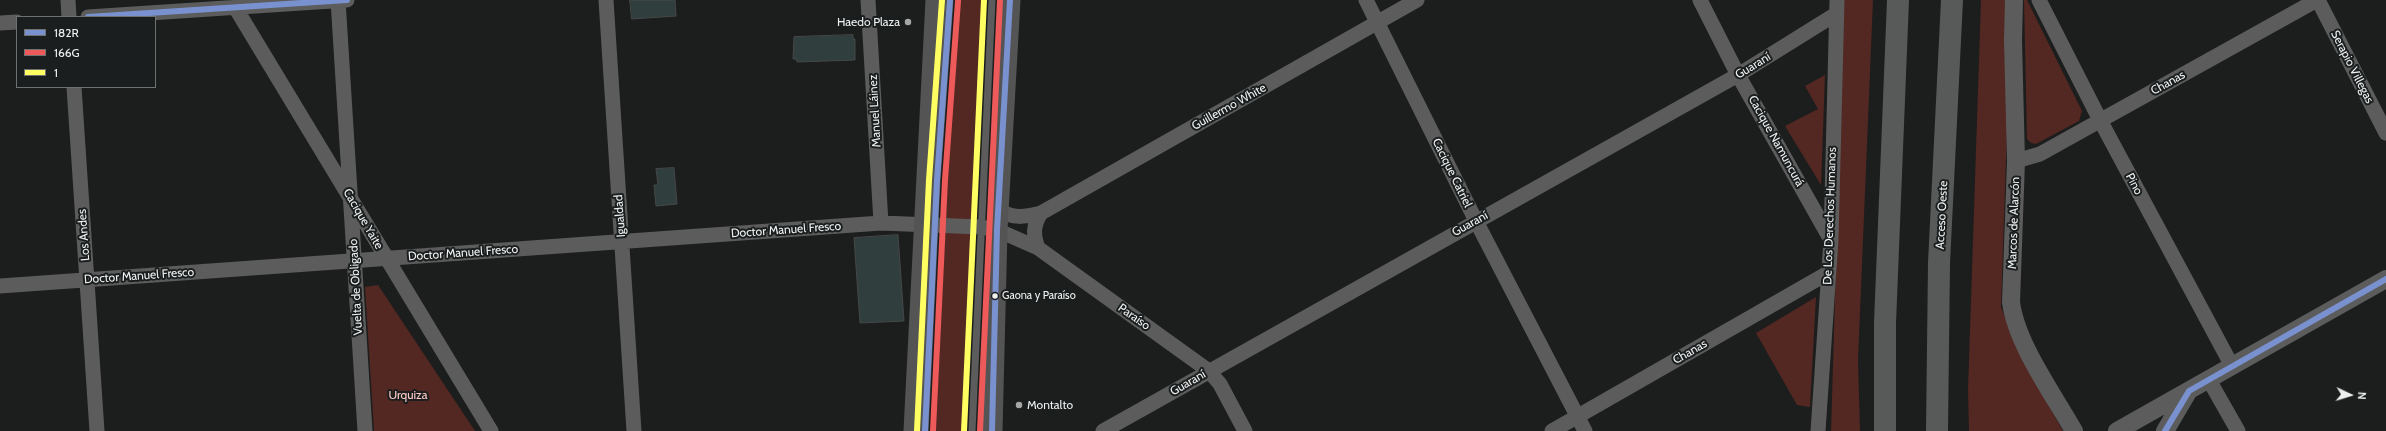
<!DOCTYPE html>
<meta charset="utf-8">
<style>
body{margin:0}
#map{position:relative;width:2386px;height:431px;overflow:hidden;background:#1c1d1d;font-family:Cabin,sans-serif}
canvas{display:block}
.legend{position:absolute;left:16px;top:16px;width:140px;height:72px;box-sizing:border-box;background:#1b1e1e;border:1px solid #707272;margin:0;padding:5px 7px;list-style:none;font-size:12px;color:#eff1f1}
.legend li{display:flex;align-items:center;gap:8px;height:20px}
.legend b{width:20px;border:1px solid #707272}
.north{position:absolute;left:2330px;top:375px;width:40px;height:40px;-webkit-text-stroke:3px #1b1e1e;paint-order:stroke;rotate:94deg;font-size:11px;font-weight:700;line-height:16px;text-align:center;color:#eff1f1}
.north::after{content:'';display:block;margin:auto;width:14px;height:18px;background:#eff1f1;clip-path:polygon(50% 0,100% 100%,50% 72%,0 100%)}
</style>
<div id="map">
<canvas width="2386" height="431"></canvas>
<ul class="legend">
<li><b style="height:5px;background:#7991ce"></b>182R</li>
<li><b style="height:5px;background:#ee5a5a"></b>166G</li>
<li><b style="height:5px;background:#ffff61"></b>1</li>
</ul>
<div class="north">N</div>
</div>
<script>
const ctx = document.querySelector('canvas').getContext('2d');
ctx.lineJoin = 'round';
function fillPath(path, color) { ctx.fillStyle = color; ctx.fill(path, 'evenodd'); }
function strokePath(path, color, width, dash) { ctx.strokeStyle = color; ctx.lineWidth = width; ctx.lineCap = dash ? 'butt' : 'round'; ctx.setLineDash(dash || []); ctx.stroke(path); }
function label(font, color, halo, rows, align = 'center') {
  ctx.font = font + ' Cabin,sans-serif'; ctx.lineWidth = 4; ctx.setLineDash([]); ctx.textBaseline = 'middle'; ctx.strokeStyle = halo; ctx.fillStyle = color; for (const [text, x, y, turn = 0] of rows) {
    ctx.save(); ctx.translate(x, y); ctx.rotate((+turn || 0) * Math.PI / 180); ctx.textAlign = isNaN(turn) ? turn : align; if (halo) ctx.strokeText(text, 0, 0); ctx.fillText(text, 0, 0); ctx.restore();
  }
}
fillPath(new Path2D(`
 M956 0H984L964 431H936Z
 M1844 0H1873L1858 360 1860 431H1831Z
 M1981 0H2005L2007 130 2001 307 2020 355 2063 431H1969L1968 390Z
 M2024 0H2027L2082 111 2079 121 2036 144 2031 143 2027 139Z
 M1825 75 1821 185 1785 126 1818 109 1805 86Z
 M378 285 475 431H374L365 287Z
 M1816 297 1810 407 1797 405 1756 333Z`), '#532722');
const building = new Path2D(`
 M630 0H675L676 16 632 19Z
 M853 35V39H855V60L797 62 796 59H793L794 37Z
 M674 168 677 204 656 206 654 185H658L656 169Z
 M898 235 904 321 860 323 854 238Z`);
fillPath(building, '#303e3e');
strokePath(building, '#464848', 1);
strokePath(new Path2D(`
 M925 431 937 180 950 0
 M972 431 992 0`), '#5c5c5c', 7);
strokePath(new Path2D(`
 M68 0 69 17
 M338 0 365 431
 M606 0 634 431
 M868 0 881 223
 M1366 0 1476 221 1585 431
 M1700 0 1738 75 1831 240
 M2039 0 2100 120 2232 366
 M2318 0 2386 133
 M235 7 491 431
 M88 17 347 0
 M0 23 17 22
 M74 87 97 431
 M2016 161 2040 154 2317 0
 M999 210C1013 219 1024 217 1041 213L1417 0
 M1038 248C1033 235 1033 225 1041 213
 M0 286 881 223 981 227 997 230 1038 248 1209 371 1220 384 1245 431
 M2209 380 2238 431
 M1103 431 1738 75 1836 14
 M1552 431 1828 273
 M1818 431 1831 240 1837 0`), '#5c5c5c', 15);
strokePath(new Path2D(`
 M2014 0 2013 40 2016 161 2011 302C2016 343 2053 394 2074 431
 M2117 431 2386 279
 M2165 431 2188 392`), '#5c5c5c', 18);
strokePath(new Path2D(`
 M914 431 936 0
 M992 431 997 230 1010 0`), '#545454', 21);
strokePath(new Path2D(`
 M1885 431V323L1898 0
 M1937 431 1939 263 1952 0`), '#585959', 22);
strokePath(new Path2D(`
 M88 17 347 0
 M925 431 937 180 950 0
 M992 431 997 230 1010 0
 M2165 431 2189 391 2386 279`), '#7991ce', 6);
strokePath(new Path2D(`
 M933 431 945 180 958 1
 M980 431 1000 0`), '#ee5a5a', 6);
strokePath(new Path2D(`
 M917 431 929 180 942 0
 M964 431 984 0`), '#ffff61', 6);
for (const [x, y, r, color] of [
 [908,22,4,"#a5a7a7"],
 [995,296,3.5,"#eff1f1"],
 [1019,405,4,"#a5a7a7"]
]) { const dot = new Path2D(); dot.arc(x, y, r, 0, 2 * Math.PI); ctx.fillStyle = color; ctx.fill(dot); strokePath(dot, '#1b1e1e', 1.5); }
label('11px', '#eff1f1', '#1b1e1e', [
 ["Gaona y Paraíso",1002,296]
], 'left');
label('12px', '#eff1f1', '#1b1e1e', [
 ["Haedo Plaza",900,22],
 ["Montalto",1027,405,"left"]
], 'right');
label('12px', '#eff1f1', '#1b1e1e', [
 ["Guaraní",1753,66,-31],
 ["Serapio Villegas",2352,67,63],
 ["Chanas",2168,83,-29],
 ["Guillermo White",1229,107,-29],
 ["Manuel Láinez",875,111,-93],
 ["Cacique Namuncurá",1776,141,61],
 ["Cacique Catriel",1452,173,64],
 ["Pino",2134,184,62],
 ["Acceso Oeste",1942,215,-87],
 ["Igualdad",620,216,-94],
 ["De Los Derechos Humanos",1830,216,-88],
 ["Cacique Yaite",363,219,60],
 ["Marcos de Alarcón",2014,223,-88],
 ["Guaraní",1470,224,-29],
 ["Doctor Manuel Fresco",786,230,-4],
 ["Los Andes",84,235,-94],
 ["Doctor Manuel Fresco",463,253,-4],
 ["Doctor Manuel Fresco",139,276,-4],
 ["Vuelta de Obligado",356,287,-93],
 ["Paraíso",1134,317,35],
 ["Chanas",1690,352,-30],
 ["Guaraní",1188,383,-30]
]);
label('12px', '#fdccc5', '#1b1e1e', [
 ["Urquiza",408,395]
]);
</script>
